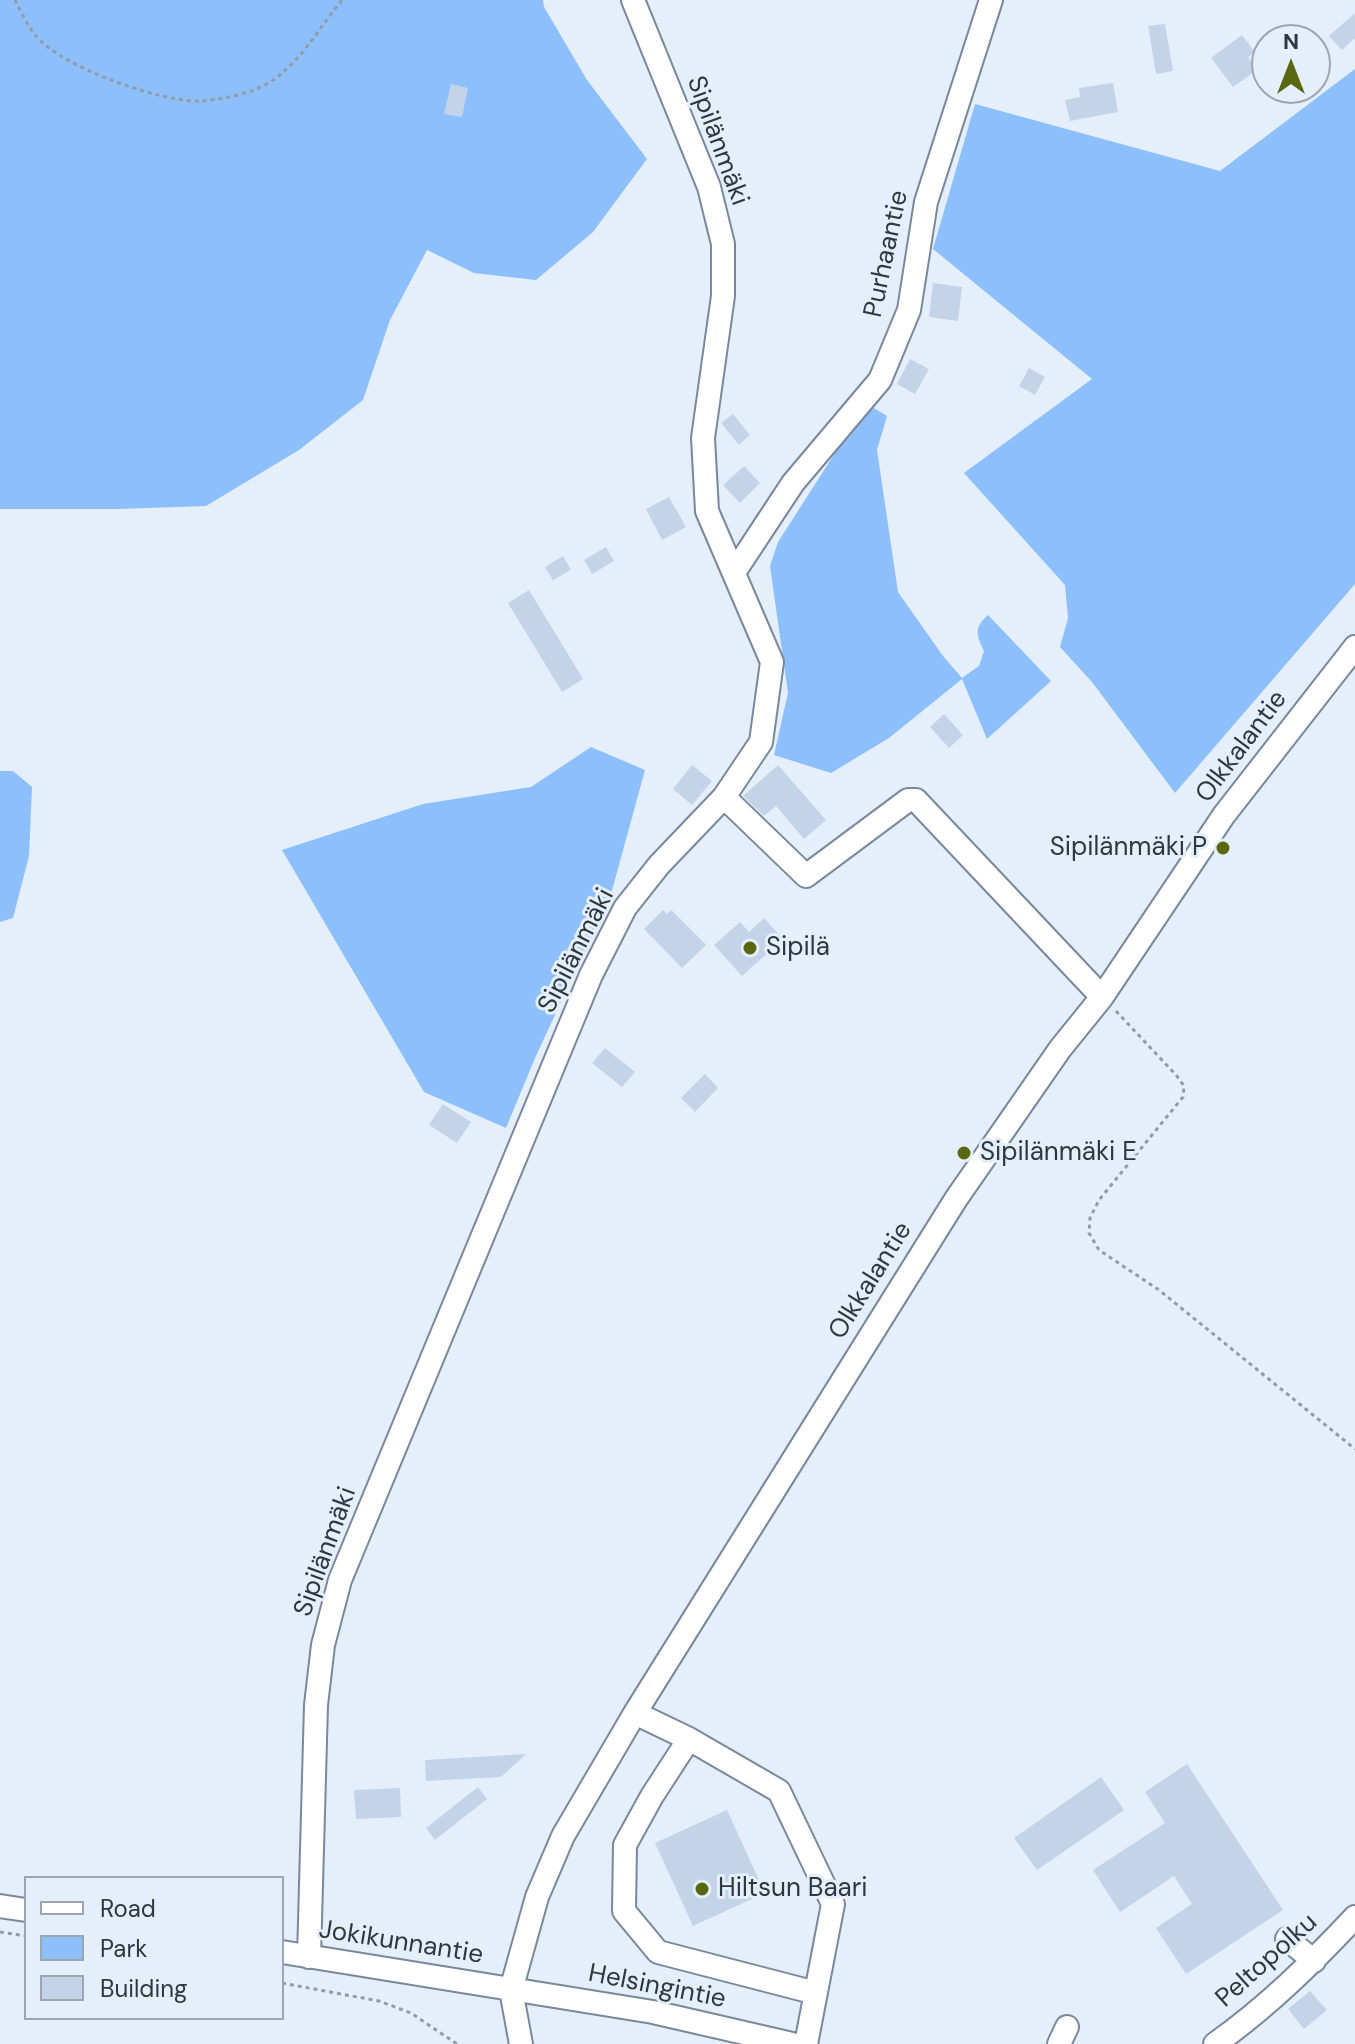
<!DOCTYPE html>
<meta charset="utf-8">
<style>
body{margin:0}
#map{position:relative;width:1355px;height:2044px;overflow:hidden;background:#e4effb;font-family:"DM Sans",sans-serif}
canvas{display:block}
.legend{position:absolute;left:24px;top:1876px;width:260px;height:144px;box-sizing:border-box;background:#e4effb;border:2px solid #9ca5b0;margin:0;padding:10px 14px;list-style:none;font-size:24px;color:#30373f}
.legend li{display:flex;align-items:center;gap:16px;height:40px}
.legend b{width:40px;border:2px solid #9ca5b0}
.north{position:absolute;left:1251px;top:24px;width:80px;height:80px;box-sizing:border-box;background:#e4effb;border:2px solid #9ca5b0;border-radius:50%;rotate:0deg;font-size:22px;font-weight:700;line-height:32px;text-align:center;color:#30373f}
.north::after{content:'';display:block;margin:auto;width:28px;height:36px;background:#596810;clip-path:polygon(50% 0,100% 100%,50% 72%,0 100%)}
</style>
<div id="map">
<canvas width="1355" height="2044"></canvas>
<ul class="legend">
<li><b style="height:10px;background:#fff"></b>Road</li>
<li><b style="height:22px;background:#8cbffb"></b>Park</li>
<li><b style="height:22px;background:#c3d4e8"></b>Building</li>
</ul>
<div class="north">N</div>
</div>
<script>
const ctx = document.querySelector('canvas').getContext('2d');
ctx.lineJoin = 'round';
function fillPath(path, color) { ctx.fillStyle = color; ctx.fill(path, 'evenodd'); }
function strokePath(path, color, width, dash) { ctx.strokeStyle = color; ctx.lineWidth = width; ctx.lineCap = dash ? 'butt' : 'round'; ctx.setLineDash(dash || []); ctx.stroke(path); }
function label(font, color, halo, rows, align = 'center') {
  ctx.font = font + ' "DM Sans",sans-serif'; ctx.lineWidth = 6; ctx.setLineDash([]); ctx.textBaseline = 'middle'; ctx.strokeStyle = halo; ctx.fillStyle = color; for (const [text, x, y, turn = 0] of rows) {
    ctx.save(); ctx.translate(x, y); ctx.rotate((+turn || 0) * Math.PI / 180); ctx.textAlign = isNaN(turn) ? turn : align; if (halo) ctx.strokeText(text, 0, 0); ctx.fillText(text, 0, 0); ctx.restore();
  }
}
fillPath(new Path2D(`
 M0 0H543L544 7 587 80 647 159 593 232 536 280 474 273 427 250 390 320 363 400 299 450 206 506 119 509H0Z
 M1355 69V584L1175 793 1092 682 1060 647 1068 618 1065 585 964 473 1092 379 933 249 975 104 1220 171Z
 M872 407 887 416 877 450 898 592 943 656 962 678 979 666 984 651C976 635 974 627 988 615L1051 681 987 739 962 679 889 738 831 773 774 755 788 693 770 566 778 542 837 450Z
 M591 747 645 770 611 894 535 1058 506 1128 424 1092 282 850 423 804 531 787Z
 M0 771H13L32 787 29 856 13 918 0 922Z`), '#8cbffb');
fillPath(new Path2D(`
 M1355 13V38L1342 50 1329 36Z
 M1165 24 1173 71 1156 74 1148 26Z
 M1242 35 1255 52 1248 57 1257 70 1233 87 1211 58Z
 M1113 83 1118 112 1070 121 1065 100 1080 97 1079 88Z
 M451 84 468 88 462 117 444 114Z
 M933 283 962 287 958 321 929 317Z
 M910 359 929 369 915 394 897 384Z
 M1029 368 1045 377 1035 395 1019 386Z
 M733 414 750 435 739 445 721 423Z
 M744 466 760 483 740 503 723 485Z
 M669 497 686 527 662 540 646 509Z
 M606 547 614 561 592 574 584 560Z
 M563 556 571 570 553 580 545 567Z
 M529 590 583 679 562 692 508 603Z
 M944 714 963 735 949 748 930 727Z
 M692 765 712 781 692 805 673 789Z
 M778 765 826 820 804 839 776 806 764 816 743 796Z
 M663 910 667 914 671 910 706 945 682 968 644 929Z
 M764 918 783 939 742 976 714 945 740 922 749 932Z
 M605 1048 635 1072 622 1087 592 1063Z
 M705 1074 718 1088 695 1112 681 1098Z
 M443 1104 471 1122 457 1143 429 1125Z
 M526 1754 501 1777 426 1781 425 1760Z
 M1187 1764 1283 1910 1186 1974 1156 1928 1192 1904 1174 1876 1120 1912 1093 1870 1165 1823 1145 1792Z
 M1101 1777 1124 1810 1037 1870 1014 1838Z
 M478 1787 487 1799 435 1840 426 1828Z
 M400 1788 401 1817 356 1819 354 1790Z
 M727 1810 765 1893 693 1926 655 1843Z
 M1310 1991 1327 2010 1304 2029 1288 2009Z`), '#c3d4e8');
const minor = new Path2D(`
 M735 571 793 483 880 380 909 310 926 202 991 0
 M724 797 806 876 908 800H916L1102 997
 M635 1713 689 1739 779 1791 833 1904 806 2044
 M689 1739 652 1796 625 1845 624 1911 658 1952 816 1993
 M0 1906 26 1910
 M1287 1939 1314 1961
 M282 1952 653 2012 792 2044
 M309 1957 316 1705 323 1645 340 1580 591 975 625 908 659 865 724 797 761 742 772 662 707 511 703 438 723 296V244L709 187 633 0
 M521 2044 511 1990 537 1897 563 1836 635 1713 956 1199 1060 1049 1102 997 1224 815 1355 647
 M1059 2044 1067 2027
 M1215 2044C1267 2007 1311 1964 1355 1917`);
strokePath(minor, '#79889b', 26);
strokePath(new Path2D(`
 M15 0C21 12 28 27 37 37 62 67 160 102 199 101 221 100 251 94 270 82 301 62 319 28 342 0
 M1116 1011 1176 1075 1184 1086 1183 1097 1099 1200 1090 1218 1089 1233 1099 1250 1159 1290 1355 1449
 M0 1932 26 1936
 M282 1983 379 2001 411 2013 457 2044`), '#929ca6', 3, [4, 4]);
strokePath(minor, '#fff', 22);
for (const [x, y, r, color] of [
 [1223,848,8,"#596810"],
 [750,948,8,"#596810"],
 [964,1153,8,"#596810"],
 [702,1889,8,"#596810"]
]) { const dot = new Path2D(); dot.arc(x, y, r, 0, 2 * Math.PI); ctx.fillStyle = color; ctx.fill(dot); strokePath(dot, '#e4effb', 3); }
label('26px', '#30373f', '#e4effb', [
 ["Sipilänmäki",717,141,70],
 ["Purhaantie",887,254,-78],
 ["Olkkalantie",1242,747,-53],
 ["Sipilänmäki",577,951,-63],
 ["Olkkalantie",871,1281,-58],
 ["Sipilänmäki",326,1552,-70],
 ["Jokikunnantie",401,1943,9],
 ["Peltopolku",1267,1961,-42],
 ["Helsingintie",657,1987,11]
]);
label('26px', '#30373f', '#e4effb', [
 ["Sipilänmäki P",1207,848,"right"],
 ["Sipilä",766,948],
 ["Sipilänmäki E",980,1153],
 ["Hiltsun Baari",718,1889]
], 'left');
</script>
